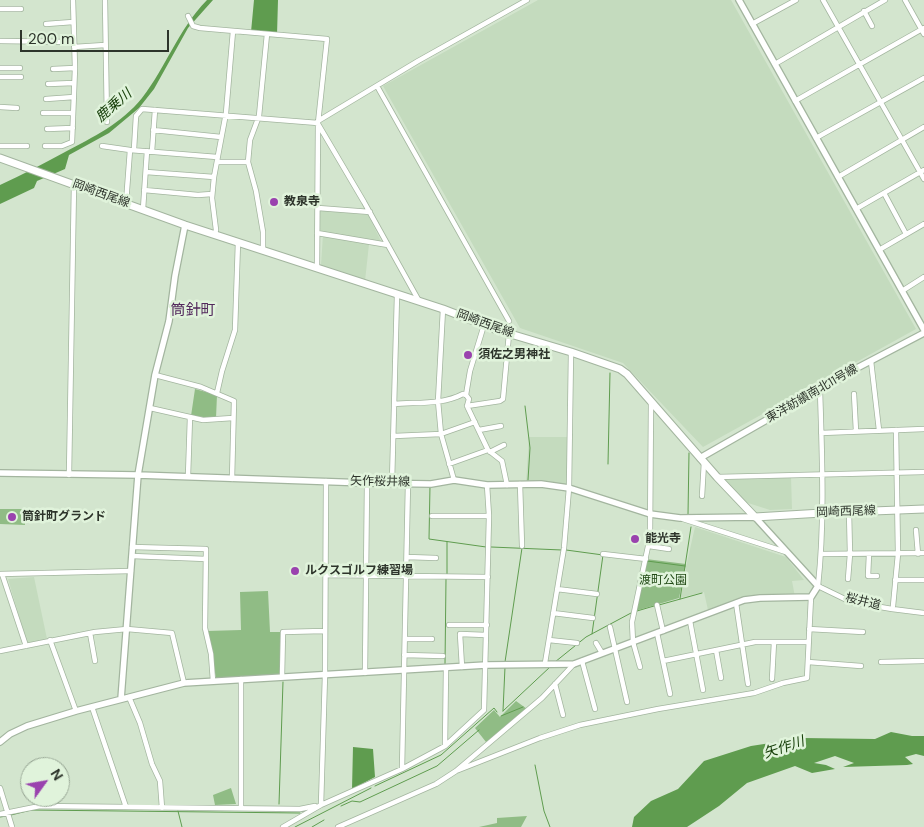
<!DOCTYPE html>
<meta charset="utf-8">
<style>
body{margin:0}
#map{position:relative;width:924px;height:827px;overflow:hidden;background:#d3e5ce;font-family:"DM Sans",sans-serif}
canvas{display:block}
.north{position:absolute;left:20px;top:757px;width:50px;height:50px;box-sizing:border-box;background:#e0f3db;border:1px solid #98a795;border-radius:50%;rotate:58deg;font-size:14px;font-weight:700;line-height:20px;text-align:center;color:#2d342b}
.north::after{content:'';display:block;margin:auto;width:18px;height:22px;background:#9a42ae;clip-path:polygon(50% 0,100% 100%,50% 72%,0 100%)}
.scale{position:absolute;left:20px;top:30px;width:149px;height:22px;box-sizing:border-box;border:2px solid #2d342b;border-top:0;padding-left:6px;font-size:15px;line-height:18px;white-space:nowrap;color:#2d342b;-webkit-text-stroke:4px #e0f3db;paint-order:stroke}
</style>
<div id="map">
<canvas width="924" height="827"></canvas>
<div class="north">N</div>
<div class="scale">200 m</div>
</div>
<script>
const ctx = document.querySelector('canvas').getContext('2d');
ctx.lineJoin = 'round';
function fillPath(path, color) { ctx.fillStyle = color; ctx.fill(path, 'evenodd'); }
function strokePath(path, color, width, dash) { ctx.strokeStyle = color; ctx.lineWidth = width; ctx.lineCap = dash ? 'butt' : 'round'; ctx.setLineDash(dash || []); ctx.stroke(path); }
function label(font, color, halo, rows, align = 'center') {
  ctx.font = font + ' "DM Sans","Noto Sans JP",sans-serif'; ctx.lineWidth = 5; ctx.setLineDash([]); ctx.textBaseline = 'middle'; ctx.strokeStyle = halo; ctx.fillStyle = color; for (const [text, x, y, turn = 0] of rows) {
    ctx.save(); ctx.translate(x, y); ctx.rotate((+turn || 0) * Math.PI / 180); ctx.textAlign = isNaN(turn) ? turn : align; if (halo) ctx.strokeText(text, 0, 0); ctx.fillText(text, 0, 0); ctx.restore();
  }
}
fillPath(new Path2D(`
 M538 0H731L916 329 703 447 623 363 520 328 383 86Z
 M320 210 368 215 382 243 320 231Z
 M323 234 369 244 365 281 321 265Z
 M529 437H570L566 488 526 483Z
 M791 477 792 509 770 510 745 502 723 478Z
 M695 527 786 557 804 580 792 581 795 597H741L708 610 704 592 679 598Z
 M34 577 47 639 27 643 8 579Z`), '#c4dbbe');
fillPath(new Path2D(`
 M195 389 217 395 216 418 191 416Z
 M0 509H25V525L0 524Z
 M646 559 686 564 679 598 635 611Z
 M268 591 270 632H281L280 675 216 678 207 631 241 630 240 592Z
 M516 701 527 709 494 739 486 742 475 728 494 710 500 717Z
 M231 788 236 804 215 805 213 795Z
 M527 816 521 827H479L497 823V818Z`), '#90bc85');
fillPath(new Path2D(`
 M207 0H213L188 28 154 89 139 108 109 133 69 155 65 169 37 181 34 188 0 204V185C22 175 43 164 65 152 93 137 121 124 142 98 167 66 177 31 207 0Z
 M254 0H278L277 35 251 32Z
 M891 732 912 736H924V756L916 754 905 757 913 764 907 765 843 767 854 763 835 756 814 763 826 765 835 769 812 773 795 766 747 783 719 806 687 827H632L634 817 651 801 678 789 704 761 751 746 803 738 875 739Z
 M353 747 373 749 375 777 352 789Z`), '#5f9c4f');
strokePath(new Path2D(`
 M525 406 530 448 528 480
 M608 464 610 373
 M430 486 429 539 486 547
 M688 515 689 453
 M491 547 562 550
 M566 550 603 555 592 634
 M647 561 685 566
 M447 575V542
 M680 599 691 527
 M659 605 702 593
 M637 611 654 606
 M505 662 522 548
 M555 662 586 637 631 613
 M445 665 446 579
 M503 711 550 667
 M503 711 505 667
 M501 716 523 707
 M535 765 544 811 550 827
 M375 786 441 755 494 708 497 712
 M279 804 283 682
 M341 806 352 801 360 802 437 766 479 730
 M178 811 182 827
 M11 815 31 810 300 813
 M0 817 7 816
 M295 827 371 788
 M312 827 324 820`), '#5f9c4f', 1);
const minor = new Path2D(`
 M105 0 107 122
 M823 0 924 179
 M905 0 924 34
 M0 9H21
 M864 11 872 26
 M188 16 193 26 200 28 327 39 318 123 317 268
 M46 24 73 22
 M752 24 796 0
 M0 41 73 42
 M74 47 105 45
 M775 64 885 0
 M0 68H20
 M53 69 75 68
 M0 77H21
 M48 84 74 83
 M377 86 509 321
 M46 99 74 97
 M795 101 924 28
 M0 107 17 108
 M43 113H73
 M318 121 418 61 527 0
 M318 124 364 202 419 301
 M47 129 73 128
 M153 130 221 137
 M816 138 924 78
 M0 146H27
 M45 146H62L72 142 75 68 73 0
 M102 146 130 150 217 157
 M134 149 136 116 142 109 318 123
 M152 151 155 110
 M217 162H248
 M146 172 214 177
 M838 177 924 127
 M144 190 198 195 212 194
 M884 193 906 234
 M126 203 130 150
 M318 208 370 212
 M143 209 147 151
 M856 209 924 170
 M317 233 388 245
 M215 234 216 230 212 198 214 177 226 113 233 31
 M263 249V232L256 191 248 162 250 140 259 116 267 34
 M879 250 924 224
 M902 291 924 277
 M443 309 438 401 441 434 454 480
 M871 361 879 430
 M155 375 201 387 234 401 232 479
 M820 390C822 455 825 521 818 586L851 602 892 609 924 613
 M217 393 222 371 235 330 238 242
 M854 394 856 431
 M466 395 470 371 484 325
 M394 404C417 402 442 405 463 394L466 395 469 399 467 406 500 401 503 399 509 334
 M150 408 203 420 233 418
 M479 430 501 426
 M821 433 924 429
 M394 436 441 434 475 422
 M488 450 502 461 507 485
 M490 452 504 445
 M449 464 488 450 467 406
 M69 475 74 184
 M188 476 190 417
 M717 477 924 472
 M392 482 397 295
 M520 484 522 546
 M702 496 704 462
 M432 516H489
 M683 519 786 552
 M916 530 918 554
 M649 546 669 549
 M132 547 206 549 205 628 211 654 213 681
 M603 554 646 559
 M821 554 924 553
 M869 554 868 576H877
 M132 556 206 559
 M407 557 436 558
 M0 574 131 571
 M2 574 26 646
 M326 575 488 577
 M848 579 850 554 849 512
 M895 580H924
 M557 589 597 594
 M736 603 748 684
 M657 605 663 631
 M893 606 898 554 896 430
 M553 613 593 618
 M690 621 703 690
 M449 625H487
 M610 627 627 702
 M809 629 863 632
 M90 633 95 661
 M657 633 670 694
 M405 639H432
 M50 640 76 711
 M549 640 577 643
 M596 643 602 653
 M716 650 721 678
 M0 651 95 632 127 629 172 633 184 683
 M404 655 443 656
 M582 661 595 709
 M663 661 755 642H809
 M808 662 861 666
 M881 662 924 661
 M545 663 564 548 569 488 571 352
 M462 667 460 634 486 635
 M640 667 633 642 632 622 650 537 651 403
 M365 673 367 483
 M282 677 283 632 324 631
 M772 679 774 642
 M555 684 563 715
 M129 697 140 723 152 764 160 781 162 808
 M92 707 126 807
 M445 746 446 668
 M402 769 408 483
 M456 771 540 738 580 725 658 709 754 693 783 683 807 678 811 597
 M0 788 12 827
 M321 805 325 675 326 481
 M241 808V679
 M0 814 40 806 300 809 315 806
 M283 827 321 805 402 769 445 746 484 710 489 516 487 485
 M338 827 436 784 456 771 542 698 574 664`);
const tertiary = new Path2D(`
 M739 0 924 330
 M700 458 859 367 924 333
 M0 473 138 475 367 483 431 484 454 480 487 485 541 484 569 488 650 514 680 518 755 517 818 586 811 597 760 598 744 600 574 664 486 665 184 683 76 711 27 726 10 734 0 742
 M121 699 138 475 155 375 169 321 175 276 185 225`);
const primary = new Path2D(`
 M0 158 185 225 443 309 497 330 571 352 620 369 627 374 717 477 755 517 822 513 924 509`);
strokePath(minor, '#a3b59f', 6);
strokePath(tertiary, '#a3b59f', 8);
strokePath(primary, '#a3b59f', 9);
strokePath(minor, '#fff', 4.5);
strokePath(tertiary, '#fff', 5.5);
strokePath(primary, '#fff', 7);
for (const [x, y, r, color] of [
 [274,202,5,"#9a42ae"],
 [468,355,5,"#9a42ae"],
 [12,517,5,"#9a42ae"],
 [635,539,5,"#9a42ae"],
 [295,571,5,"#9a42ae"]
]) { const dot = new Path2D(); dot.arc(x, y, r, 0, 2 * Math.PI); ctx.fillStyle = color; ctx.fill(dot); strokePath(dot, '#e0f3db', 2); }
label('12px', '#2d342b', '#e0f3db', [
 ["岡崎西尾線",101,194,20],
 ["岡崎西尾線",485,324,20],
 ["東洋紡績南北11号線",812,394,-30],
 ["矢作桜井線",380,482,1],
 ["岡崎西尾線",846,512,-2],
 ["桜井道",863,602,14]
]);
label('bold 12px', '#2d342b', '#e0f3db', [
 ["教泉寺",284,202],
 ["須佐之男神社",478,355],
 ["筒針町グランド",22,517],
 ["能光寺",645,539],
 ["ルクスゴルフ練習場",305,571]
], 'left');
label('12px', '#214a16', '#e0f3db', [
 ["渡町公園",663,581]
]);
label('italic 14px', '#133c06', '#e0f3db', [
 ["鹿乗川",114,106,-41],
 ["矢作川",784,748,-18]
]);
label('15px', '#52285c', '#e0f3db', [
 ["筒針町",193,311]
]);
</script>
